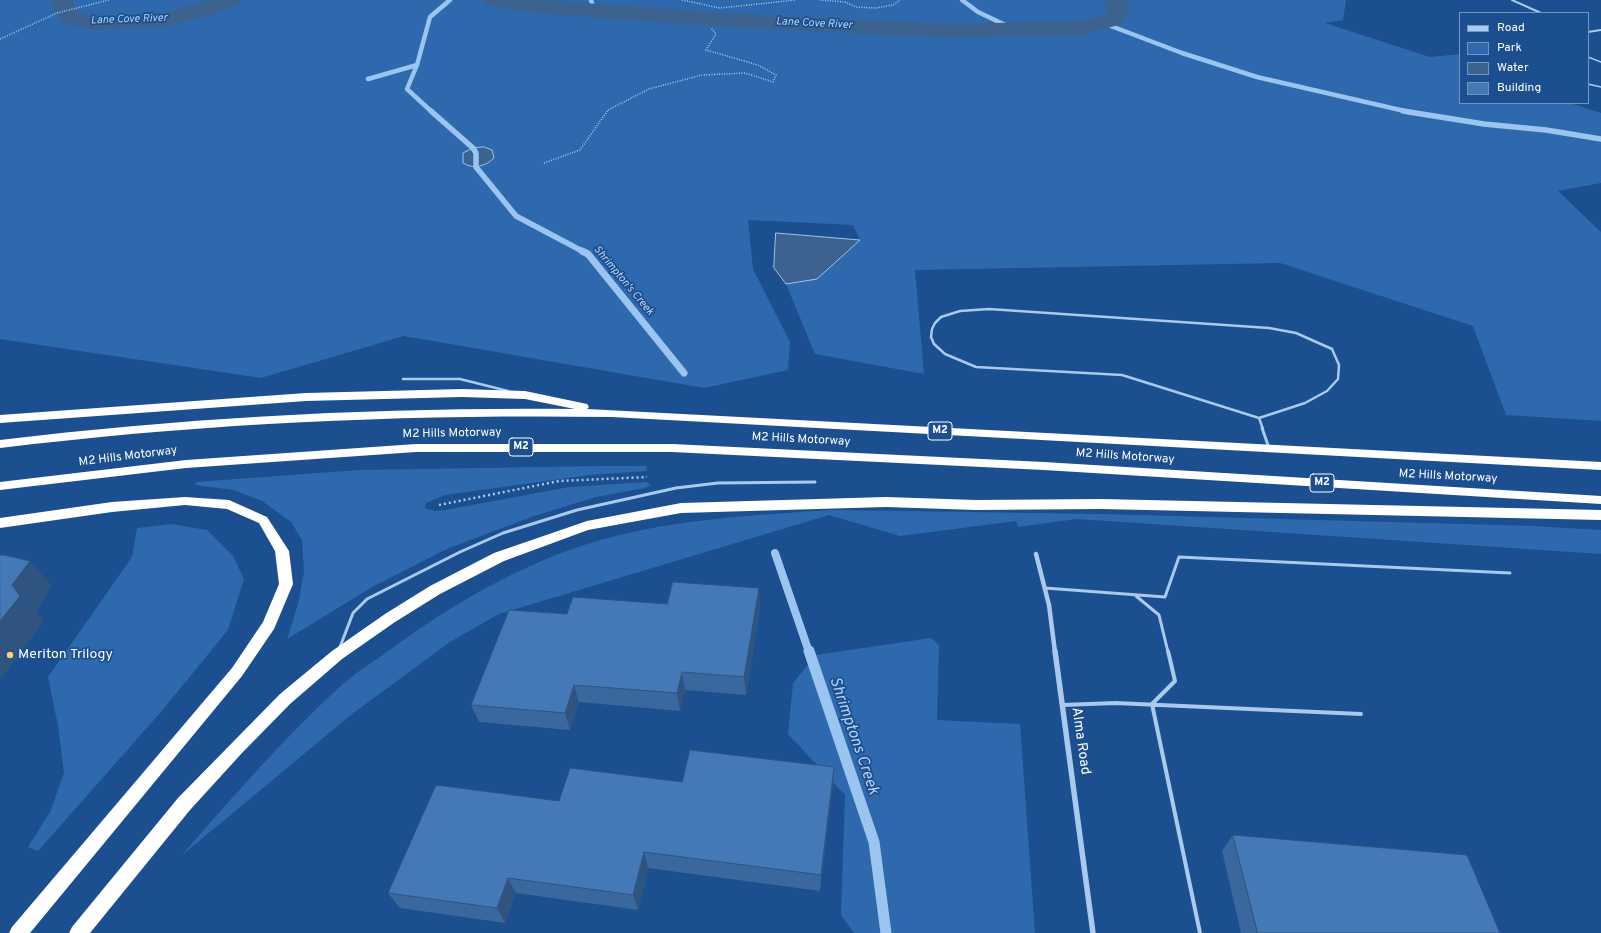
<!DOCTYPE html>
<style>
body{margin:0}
#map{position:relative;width:1601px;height:933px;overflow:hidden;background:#1b4f8f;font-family:Overpass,sans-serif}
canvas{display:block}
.legend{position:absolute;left:1459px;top:12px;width:130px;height:92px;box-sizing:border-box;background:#1b4f8f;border:1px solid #7695bc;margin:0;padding:5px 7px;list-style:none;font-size:12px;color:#fff}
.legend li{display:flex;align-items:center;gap:8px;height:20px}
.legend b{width:20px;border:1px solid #7695bc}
</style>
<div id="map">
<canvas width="1601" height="933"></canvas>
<ul class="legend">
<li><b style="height:5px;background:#a9c9ee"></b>Road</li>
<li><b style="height:11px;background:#2e69ad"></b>Park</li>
<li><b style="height:11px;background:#3c6290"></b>Water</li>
<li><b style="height:11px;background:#4478b7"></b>Building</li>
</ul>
</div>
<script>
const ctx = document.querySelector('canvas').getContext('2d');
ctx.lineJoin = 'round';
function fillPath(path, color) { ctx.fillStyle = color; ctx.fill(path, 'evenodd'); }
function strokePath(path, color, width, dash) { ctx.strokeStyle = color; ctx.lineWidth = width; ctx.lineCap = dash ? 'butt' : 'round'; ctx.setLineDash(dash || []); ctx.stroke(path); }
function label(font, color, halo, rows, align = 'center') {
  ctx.font = font + ' Overpass,sans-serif'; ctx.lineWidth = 3.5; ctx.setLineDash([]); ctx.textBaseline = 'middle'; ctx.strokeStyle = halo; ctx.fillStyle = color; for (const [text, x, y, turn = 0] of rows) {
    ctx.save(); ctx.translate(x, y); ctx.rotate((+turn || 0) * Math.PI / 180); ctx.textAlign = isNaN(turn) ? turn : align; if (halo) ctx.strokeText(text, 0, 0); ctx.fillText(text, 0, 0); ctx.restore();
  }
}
fillPath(new Path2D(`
 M0 0H1346L1343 20 1325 23 1430 57 1460 54V103H1570L1601 113V183L1558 191 1601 232V421L1506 415 1473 326 1280 263 915 270 924 374 815 354 786 284 817 278 860 240 853 225 748 220 753 269 790 342 788 370 704 388 404 336 261 378 0 339Z
 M601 466H647L646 471 590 475 445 495 426 503 425 508 435 511 445 510 569 487 647 482 651 485 645 488 596 497 534 516 449 548 374 586 287 639 298 604 304 572 302 540 291 522 262 501 233 490 195 485 196 482 359 470Z
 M830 510 1101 514 1534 526 1601 530V554L1077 519 1018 527 1016 521 900 536 829 515 499 614 450 642 352 714 181 856C233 797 285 736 344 683 359 670 376 660 391 649 461 598 536 555 620 535 689 518 759 515 830 510Z
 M171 524 207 530 233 556 244 579 228 630 160 713 38 851 28 847 50 812 64 773 58 726 48 677 132 557 137 528Z
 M931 638 939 645 937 720 1020 724 1035 933H854L841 915 845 795 788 734 793 683 816 655Z`), '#2e69ad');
const water = new Path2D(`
 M484 147 492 150 494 158C485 167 473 169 463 163V153L473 148Z
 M776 233 860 240 817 279 786 284 774 268Z`);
fillPath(water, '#3c6290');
strokePath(water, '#9cc4f0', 1);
strokePath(new Path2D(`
 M591 0 594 11
 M962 0 978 12 1018 31
 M1103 23 1182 53 1257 77 1409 112
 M368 79 417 65
 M432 112 407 89 417 65 430 17 450 0`), '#9cc4f0', 4.5);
strokePath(new Path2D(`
 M431 111 473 148 476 153V167L516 216 584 252
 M1403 111 1484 124 1546 130 1601 139`), '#9cc4f0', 5.5);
strokePath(new Path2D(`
 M582 251 588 254 684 373`), '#9cc4f0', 7);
strokePath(new Path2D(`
 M775 553 809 652`), '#9cc4f0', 8);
strokePath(new Path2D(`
 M809 651 874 842 886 933`), '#9cc4f0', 11);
fillPath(new Path2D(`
 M50 0H72L78 12 93 16 165 13 209 0H241L238 5 207 16 165 27 93 30 61 22Z
 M483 0H543L724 13 950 24 1081 21 1105 14 1107 12 1104 0H1126L1129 12 1122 24 1082 35 950 38 724 27 534 13 486 5Z`), '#3c6290');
strokePath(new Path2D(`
 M682 0 720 8 796 0
 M820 0 845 2 856 7 876 8 893 5 900 0
 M0 39 57 13 109 0
 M544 163 580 150 608 110 649 89 702 75 745 73 773 82 776 75 758 65 706 50 716 34 711 28`), '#a9c9ee', 1.5, [1, 1.5]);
strokePath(new Path2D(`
 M439 505 559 481 647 477`), '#a9c9ee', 2.5, [2, 3]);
strokePath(new Path2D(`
 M1588 57 1601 62
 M1588 84 1601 87`), '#a9c9ee', 1.5);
strokePath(new Path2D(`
 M989 309 1269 328 1296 333 1332 349 1339 365 1338 379 1327 391 1305 403 1259 418 1122 375 976 367 945 354 934 344 931 337 932 329 935 323 941 317 960 311Z
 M403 379H460L508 391
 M1259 418 1263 429`), '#a9c9ee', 2.5);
strokePath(new Path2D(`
 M1262 428 1269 448
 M1045 588 1165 597 1179 557 1510 573
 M1136 596 1159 615 1168 652
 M340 647 353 613 367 599 460 552 503 533 577 510 676 488 718 483 815 482`), '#a9c9ee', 3);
strokePath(new Path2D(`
 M1168 651 1175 681 1152 704 1200 933
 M1063 705 1115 703 1361 714`), '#a9c9ee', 4);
strokePath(new Path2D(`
 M1512 0 1541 13
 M1588 32 1601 30`), '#a9c9ee', 2);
strokePath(new Path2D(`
 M1036 554 1049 605 1055 652`), '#a9c9ee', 4.5);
strokePath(new Path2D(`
 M1055 651 1093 933`), '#a9c9ee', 5.5);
fillPath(new Path2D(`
 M462 389 525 391 587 404 589 407 587 409 1601 462V470L612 417C406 414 205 423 0 448V440C191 417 382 407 575 409L525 399 462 397 306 401 0 423V415L306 393Z
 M416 444H672L1044 462 1601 496V504L1044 470 672 452H416L186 468 0 490V482L186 460Z
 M185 497 229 500 267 517 289 551 293 584 274 629 242 676 30 933H9L12 927 232 668 263 622 279 584 275 551 259 523 227 509 185 505 112 512 0 528V518L112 502Z
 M886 497 976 500 1101 499 1601 510V520L1101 509 976 510 886 507 681 513 588 530 504 561 440 594 395 622 342 659 290 704 242 753 190 810 90 933H69L72 927 178 798 280 694 332 651 385 614 430 586 494 553 587 521 681 503Z`), '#fff');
fillPath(new Path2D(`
 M667 604 760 607 746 695 685 690 680 711 579 702 570 730 479 722 471 705 567 614Z
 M834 767 833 784 820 891 648 868 638 910 516 893 505 923 400 908 388 893 559 801 682 782Z
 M1233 835 1500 933H1241L1222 851Z`), '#3a679d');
fillPath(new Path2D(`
 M30 561 52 586 36 611 44 621 0 680V621L12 585Z
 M759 588 760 607 746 695 744 677Z
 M682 672 685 690 680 711 677 693Z
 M574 685 579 702 570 730 565 713Z
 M834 767 833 784 820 891 821 875Z
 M644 852 648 868 638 910 633 895Z
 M508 878 516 893 505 923 497 908Z`), '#305480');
const building = new Path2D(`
 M0 555H4L30 561 12 585 20 596 0 621Z
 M673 582 759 588 744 677 682 672 677 693 574 685 565 713 471 705 509 610 567 614 573 597 667 604Z
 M690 750 834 767 821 875 644 852 633 895 508 878 497 908 388 893 436 785 559 801 570 768 682 782Z
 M1233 835 1467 855 1500 933H1258Z`);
fillPath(building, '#4478b7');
strokePath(building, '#305480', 1);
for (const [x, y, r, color] of [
 [10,655,4,"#ffd166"]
]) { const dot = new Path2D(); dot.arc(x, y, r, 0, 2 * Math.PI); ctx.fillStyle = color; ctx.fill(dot); strokePath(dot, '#1b4f8f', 1.5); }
label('italic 11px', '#b5d3f5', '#1b4f8f', [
 ["Lane Cove River",129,20,-2],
 ["Lane Cove River",814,24,3],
 ["Shrimpton's Creek",623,281,50]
]);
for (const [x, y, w] of [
 [940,431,24],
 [521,447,24],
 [1322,483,24]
]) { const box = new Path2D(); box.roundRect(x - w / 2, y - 9, w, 18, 3); ctx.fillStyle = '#1b4f8f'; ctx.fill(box); strokePath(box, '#fff', 1); }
label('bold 11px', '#fff', null, [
 ["M2",940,431],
 ["M2",521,447],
 ["M2",1322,483]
]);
label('12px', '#fff', '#1b4f8f', [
 ["M2 Hills Motorway",452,434,-1],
 ["M2 Hills Motorway",801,440,3],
 ["M2 Hills Motorway",128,457,-7],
 ["M2 Hills Motorway",1125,457,4],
 ["M2 Hills Motorway",1448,477,3]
]);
label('14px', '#fff', '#1b4f8f', [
 ["Meriton Trilogy",18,655]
], 'left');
label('14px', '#fff', '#1b4f8f', [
 ["Alma Road",1080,741,82]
]);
label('italic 16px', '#b5d3f5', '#1b4f8f', [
 ["Shrimptons Creek",853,736,71]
]);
</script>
